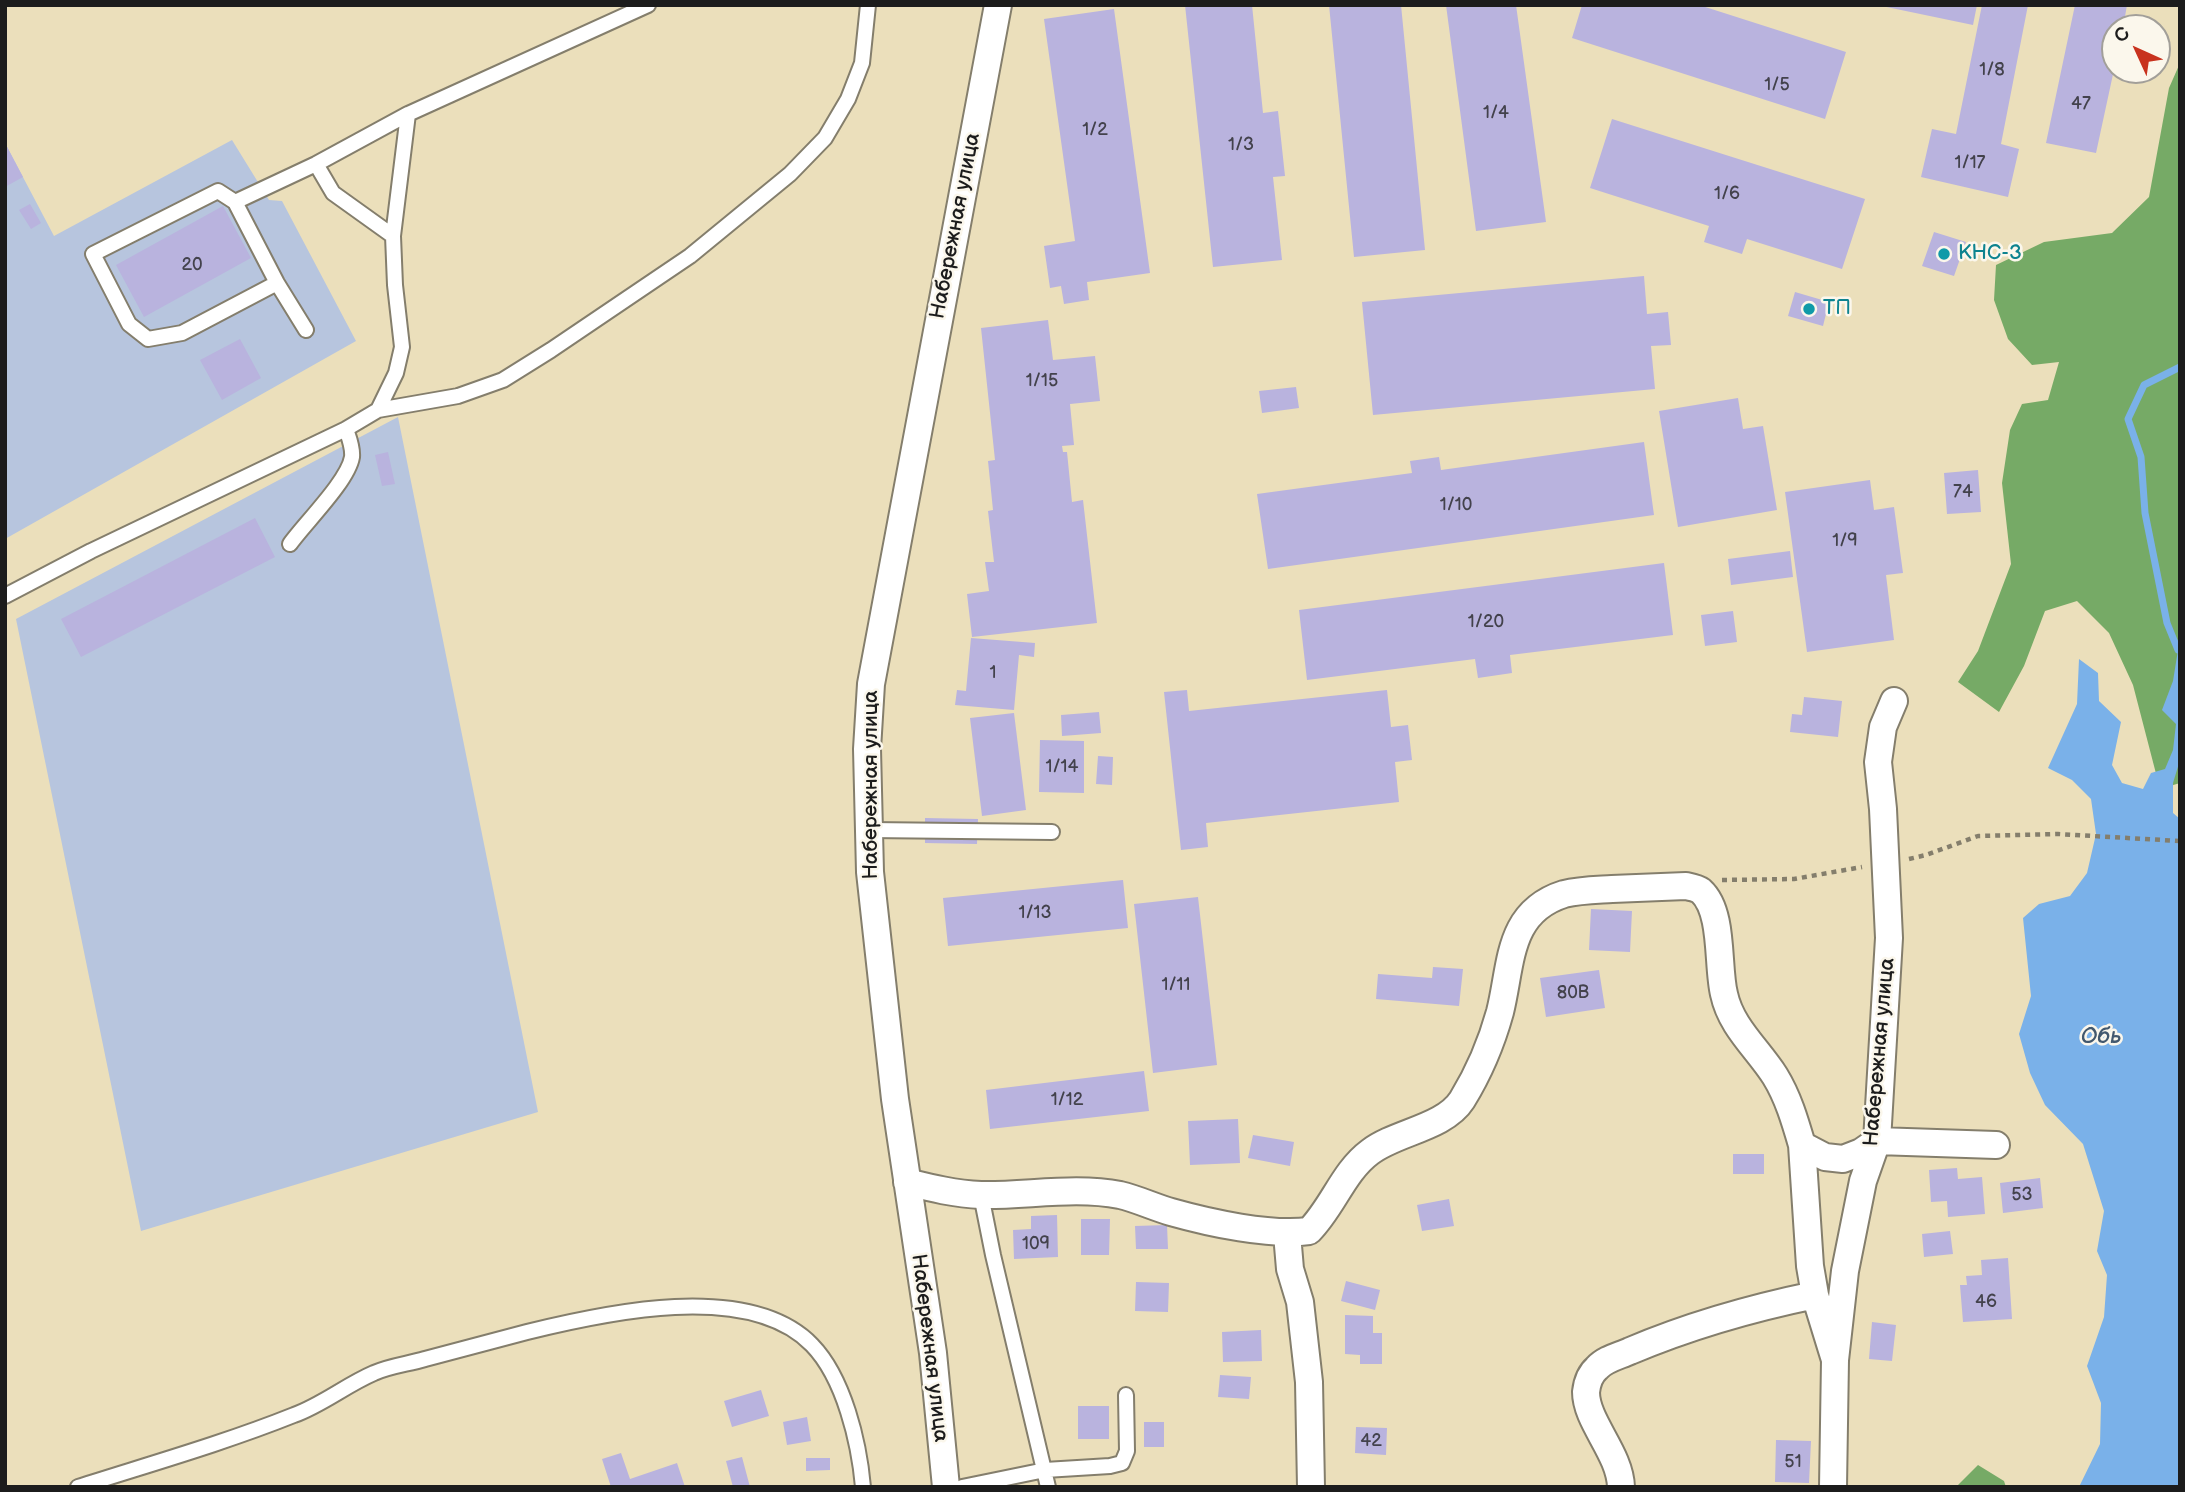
<!DOCTYPE html>
<meta charset="utf-8">
<style>
body{margin:0}
#map{position:relative;width:2185px;height:1492px;overflow:hidden;background:#ebdfbb;font-family:"Balsamiq Sans",sans-serif}
canvas{display:block}
.frame{position:absolute;inset:0;border:7px solid #1c1c1c;pointer-events:none}
.north{position:absolute;left:2101px;top:14px;width:70px;height:70px;box-sizing:border-box;background:#fbf7ec;border:2px solid #a29f99;border-radius:50%;rotate:315deg;font-size:19px;font-weight:700;line-height:28px;text-align:center;color:#1c1c1c}
.north::after{content:'';display:block;margin:auto;width:24px;height:32px;background:#c8321e;clip-path:polygon(50% 0,100% 100%,50% 72%,0 100%)}
</style>
<div id="map">
<canvas width="2185" height="1492"></canvas>
<div class="frame"></div>
<div class="north">С</div>
</div>
<script>
const ctx = document.querySelector('canvas').getContext('2d');
ctx.lineJoin = 'round';
function fillPath(path, color) { ctx.fillStyle = color; ctx.fill(path, 'evenodd'); }
function strokePath(path, color, width, dash) { ctx.strokeStyle = color; ctx.lineWidth = width; ctx.lineCap = dash ? 'butt' : 'round'; ctx.setLineDash(dash || []); ctx.stroke(path); }
function label(font, color, halo, rows, align = 'center') {
  ctx.font = font + ' "Balsamiq Sans",sans-serif'; ctx.lineWidth = 5; ctx.setLineDash([]); ctx.textBaseline = 'middle'; ctx.strokeStyle = halo; ctx.fillStyle = color; for (const [text, x, y, turn = 0] of rows) {
    ctx.save(); ctx.translate(x, y); ctx.rotate((+turn || 0) * Math.PI / 180); ctx.textAlign = isNaN(turn) ? turn : align; if (halo) ctx.strokeText(text, 0, 0); ctx.fillText(text, 0, 0); ctx.restore();
  }
}
fillPath(new Path2D(`
 M232 140 269 200 282 201 356 341 5 539V143L54 236Z
 M398 417 538 1112 141 1231 16 619Z`), '#b7c5de');
fillPath(new Path2D(`
 M2180 63V783L2160 789 2133 685 2109 633 2077 601 2045 611 2024 666 1999 712 1958 682 1978 651 2011 564 2002 483 2010 430 2022 404 2048 400 2059 362 2032 365 2008 339 1994 300 1996 265 2044 242 2112 233 2149 197 2169 88Z
 M1978 1465 2004 1481 2006 1487H1956Z`), '#76aa66');
fillPath(new Path2D(`
 M2178 650 2180 654V760L2173 783V813L2180 819V1487H2079L2100 1444 2101 1403 2087 1366 2104 1317 2107 1275 2097 1251 2104 1211 2083 1144 2045 1105 2030 1073 2019 1034 2031 996 2023 918 2039 904 2070 896 2087 873 2096 834 2091 799 2072 780 2048 768 2077 704 2079 659 2098 673 2099 701 2121 722 2112 765 2122 783 2143 789 2151 773 2165 769 2173 750 2176 724 2162 710 2173 681Z`), '#7ab1e9');
strokePath(new Path2D(`
 M2178 650 2167 623 2145 513 2141 457 2128 419 2144 385 2180 367`), '#7ab1e9', 7);
fillPath(new Path2D(`
 M1185 5H1252L1263 113 1278 111 1285 176 1273 177 1282 260 1213 267Z
 M1329 5H1401L1425 250 1354 257Z
 M1446 5H1516L1546 222 1476 231Z
 M1582 5H1699L1846 52 1825 119 1572 38Z
 M1877 5H1977L1973 25Z
 M1982 5H2028L2001 144 2019 149 2008 197 1921 177 1932 129 1956 134Z
 M2075 5H2127L2123 28H2115V65L2096 153 2046 143Z
 M1114 9 1150 273 1087 282 1089 300 1064 304 1061 286 1050 288 1044 246 1075 241 1044 19Z
 M1612 119 1865 199 1842 269 1747 239 1742 254 1704 242 1709 226 1590 188Z
 M5 143 23 177 5 187Z
 M30 204 41 223 31 229 19 210Z
 M223 206 251 258 144 317 116 265Z
 M1934 232 1966 242 1954 276 1922 266Z
 M1644 276 1647 314 1668 312 1671 345 1651 346 1655 389 1373 415 1362 302Z
 M1795 292 1829 302 1823 326 1788 316Z
 M1048 320 1053 360 1095 356 1100 401 1070 404 1074 445 1062 446 1063 452H1067L1072 502 1083 500 1097 623 972 637 967 594 989 591 985 562H994L988 511 993 510 988 461 995 460 981 328Z
 M240 339 261 378 222 400 200 360Z
 M1296 387 1299 408 1262 413 1259 391Z
 M1738 398 1743 429 1763 426 1777 510 1678 527 1659 411Z
 M1644 442 1654 515 1268 569 1257 494 1412 473 1410 461 1439 457 1441 470Z
 M388 452 395 484 382 486 375 455Z
 M1978 470 1981 512 1947 514 1944 473Z
 M1870 480 1874 510 1894 507 1903 573 1886 575 1894 640 1807 652 1785 492Z
 M255 518 275 557 81 657 61 619Z
 M1790 551 1793 577 1731 585 1728 559Z
 M1664 563 1673 635 1510 655 1512 673 1478 678 1475 659 1307 680 1299 610Z
 M1733 611 1737 642 1705 646 1701 615Z
 M971 638 1035 643 1034 657 1019 655 1014 710 955 705 957 690 966 691Z
 M1187 690 1189 711 1387 690 1391 727 1408 725 1412 760 1395 762 1399 802 1206 823 1208 847 1181 850 1164 692Z
 M1804 697 1842 701 1838 737 1790 732 1792 714 1802 715Z
 M1099 712 1101 733 1062 736 1061 715Z
 M1014 713 1026 810 982 816 970 718Z
 M1040 740 1084 741V793L1039 792Z
 M1098 756 1113 757 1112 785 1096 784Z
 M925 818 978 819 977 844 925 843Z
 M1123 880 1128 928 948 946 943 898Z
 M1198 897 1217 1065 1153 1073 1134 904Z
 M1591 909 1632 911 1630 952 1589 950Z
 M1433 967 1463 969 1459 1006 1376 999 1378 974 1432 978Z
 M1599 970 1605 1008 1546 1017 1540 978Z
 M1144 1071 1149 1111 990 1129 986 1090Z
 M1238 1119 1240 1163 1190 1165 1188 1121Z
 M1253 1135 1294 1142 1290 1166 1248 1158Z
 M1733 1154H1764V1174H1733Z
 M1957 1168 1958 1179 1982 1177 1985 1214 1948 1217 1947 1201 1931 1202 1929 1170Z
 M2040 1178 2043 1208 2003 1213 2000 1183Z
 M1449 1199 1454 1226 1422 1231 1417 1205Z
 M1057 1215 1058 1257 1014 1259 1013 1230 1031 1229V1216Z
 M1081 1219H1110L1109 1255H1081Z
 M1167 1225 1168 1249H1136L1135 1226Z
 M1950 1231 1953 1254 1924 1257 1922 1234Z
 M2008 1258 2012 1319 1963 1322 1960 1285H1967L1966 1276 1982 1275 1981 1260Z
 M1346 1281 1380 1290 1375 1310 1341 1301Z
 M1136 1282 1169 1283 1168 1312 1135 1311Z
 M1345 1315 1373 1316V1333H1382V1364H1360V1355L1345 1354Z
 M1872 1322 1896 1325 1892 1361 1869 1359Z
 M1261 1330 1262 1361 1223 1362 1222 1332Z
 M1220 1375 1251 1377 1249 1399 1218 1397Z
 M761 1390 769 1416 732 1427 724 1401Z
 M1078 1406H1109V1439H1078Z
 M807 1417 811 1441 787 1445 783 1422Z
 M1144 1422H1164V1447H1144Z
 M1356 1427 1387 1428 1386 1455 1355 1453Z
 M1776 1440 1811 1441 1809 1483 1775 1482Z
 M621 1453 630 1479 677 1463 685 1487H611L602 1459Z
 M742 1457 750 1487H733L726 1461Z
 M806 1458H830V1470L806 1471Z`), '#b9b3de');
const service = new Path2D(`
 M316 164 333 193 393 236
 M235 202 316 164 408 114 648 5
 M277 283 182 333 148 339 129 324 93 254 218 191 235 202 277 283 306 330
 M378 410 458 396 503 380 551 350 690 256 790 174 825 138 848 99 862 63 868 5
 M290 544C305 523 348 481 352 457 353 447 349 438 346 429
 M5 596 91 551 346 429 378 410 396 373 402 347 395 285 393 236 408 114
 M869 830 1052 832
 M981 1195 993 1255 1048 1487
 M78 1487C150 1464 224 1443 294 1415 322 1405 346 1385 374 1373 389 1366 408 1364 425 1359 459 1350 493 1341 527 1332 604 1313 749 1280 812 1345 844 1378 859 1442 863 1487
 M962 1487 1045 1470 1110 1466 1122 1463 1127 1451 1126 1395`);
const minor = new Path2D(`
 M1802 1145 1825 1157 1843 1159 1861 1152 1877 1141 1996 1145
 M907 1182C931 1188 955 1194 981 1195 1026 1196 1075 1186 1120 1195 1137 1199 1154 1207 1171 1212 1210 1223 1270 1236 1309 1231 1333 1207 1343 1172 1370 1152 1396 1132 1444 1128 1462 1100 1478 1074 1492 1041 1500 1012 1512 964 1507 912 1564 894 1580 890 1596 890 1612 889 1637 888 1661 887 1686 886 1691 887 1697 888 1701 891 1724 912 1717 966 1724 994 1731 1027 1757 1048 1775 1076 1788 1097 1795 1121 1802 1145L1810 1266 1815 1295 1835 1360
 M1287 1234 1290 1269 1300 1302 1309 1382 1311 1487
 M946 1487 933 1353 895 1099 870 872 867 749 871 684 998 5
 M1621 1487C1620 1453 1586 1422 1586 1392 1587 1383 1590 1374 1597 1368 1605 1359 1619 1356 1630 1351 1689 1326 1752 1308 1815 1295
 M1833 1487 1835 1360 1845 1271 1863 1181 1877 1141 1889 938 1883 809 1878 762 1883 727 1894 701`);
strokePath(service, '#847e6c', 18);
strokePath(minor, '#847e6c', 30);
strokePath(new Path2D(`
 M1909 859 1926 855 1978 836 2058 834 2180 841
 M1722 880 1794 879 1862 867`), '#847e6c', 4.5, [5, 5]);
strokePath(service, '#fff', 14);
strokePath(minor, '#fff', 26);
for (const [x, y, r, color] of [
 [1944,254,7,"#0f9aa8"],
 [1809,309,7,"#0f9aa8"]
]) { const dot = new Path2D(); dot.arc(x, y, r, 0, 2 * Math.PI); ctx.fillStyle = color; ctx.fill(dot); strokePath(dot, '#fbf7ec', 2.5); }
label('18px', '#43424c', null, [
 ["1/8",1992,70],
 ["1/5",1777,85],
 ["47",2081,104],
 ["1/4",1496,113],
 ["1/2",1095,130],
 ["1/3",1241,145],
 ["1/17",1970,163],
 ["1/6",1727,194],
 ["20",192,265],
 ["1/15",1042,381],
 ["74",1963,492],
 ["1/10",1456,505],
 ["1/9",1845,541],
 ["1/20",1486,622],
 ["1",993,673],
 ["1/14",1062,767],
 ["1/13",1035,913],
 ["1/11",1176,985],
 ["80В",1573,993],
 ["1/12",1067,1100],
 ["53",2022,1195],
 ["109",1036,1244],
 ["46",1986,1302],
 ["42",1371,1441],
 ["51",1793,1462]
]);
label('21px', '#1c1c1c', '#fbf7ec', [
 ["Набережная улица",956,226,-79],
 ["Набережная улица",872,785,-90],
 ["Набережная улица",1880,1052,-85],
 ["Набережная улица",929,1348,83]
]);
label('21px', '#0d838f', '#fbf7ec', [
 ["КНС-3",1958,254],
 ["ТП",1823,309]
], 'left');
label('italic 23px', '#42586e', '#fbf7ec', [
 ["Обь",2101,1037]
]);
</script>
